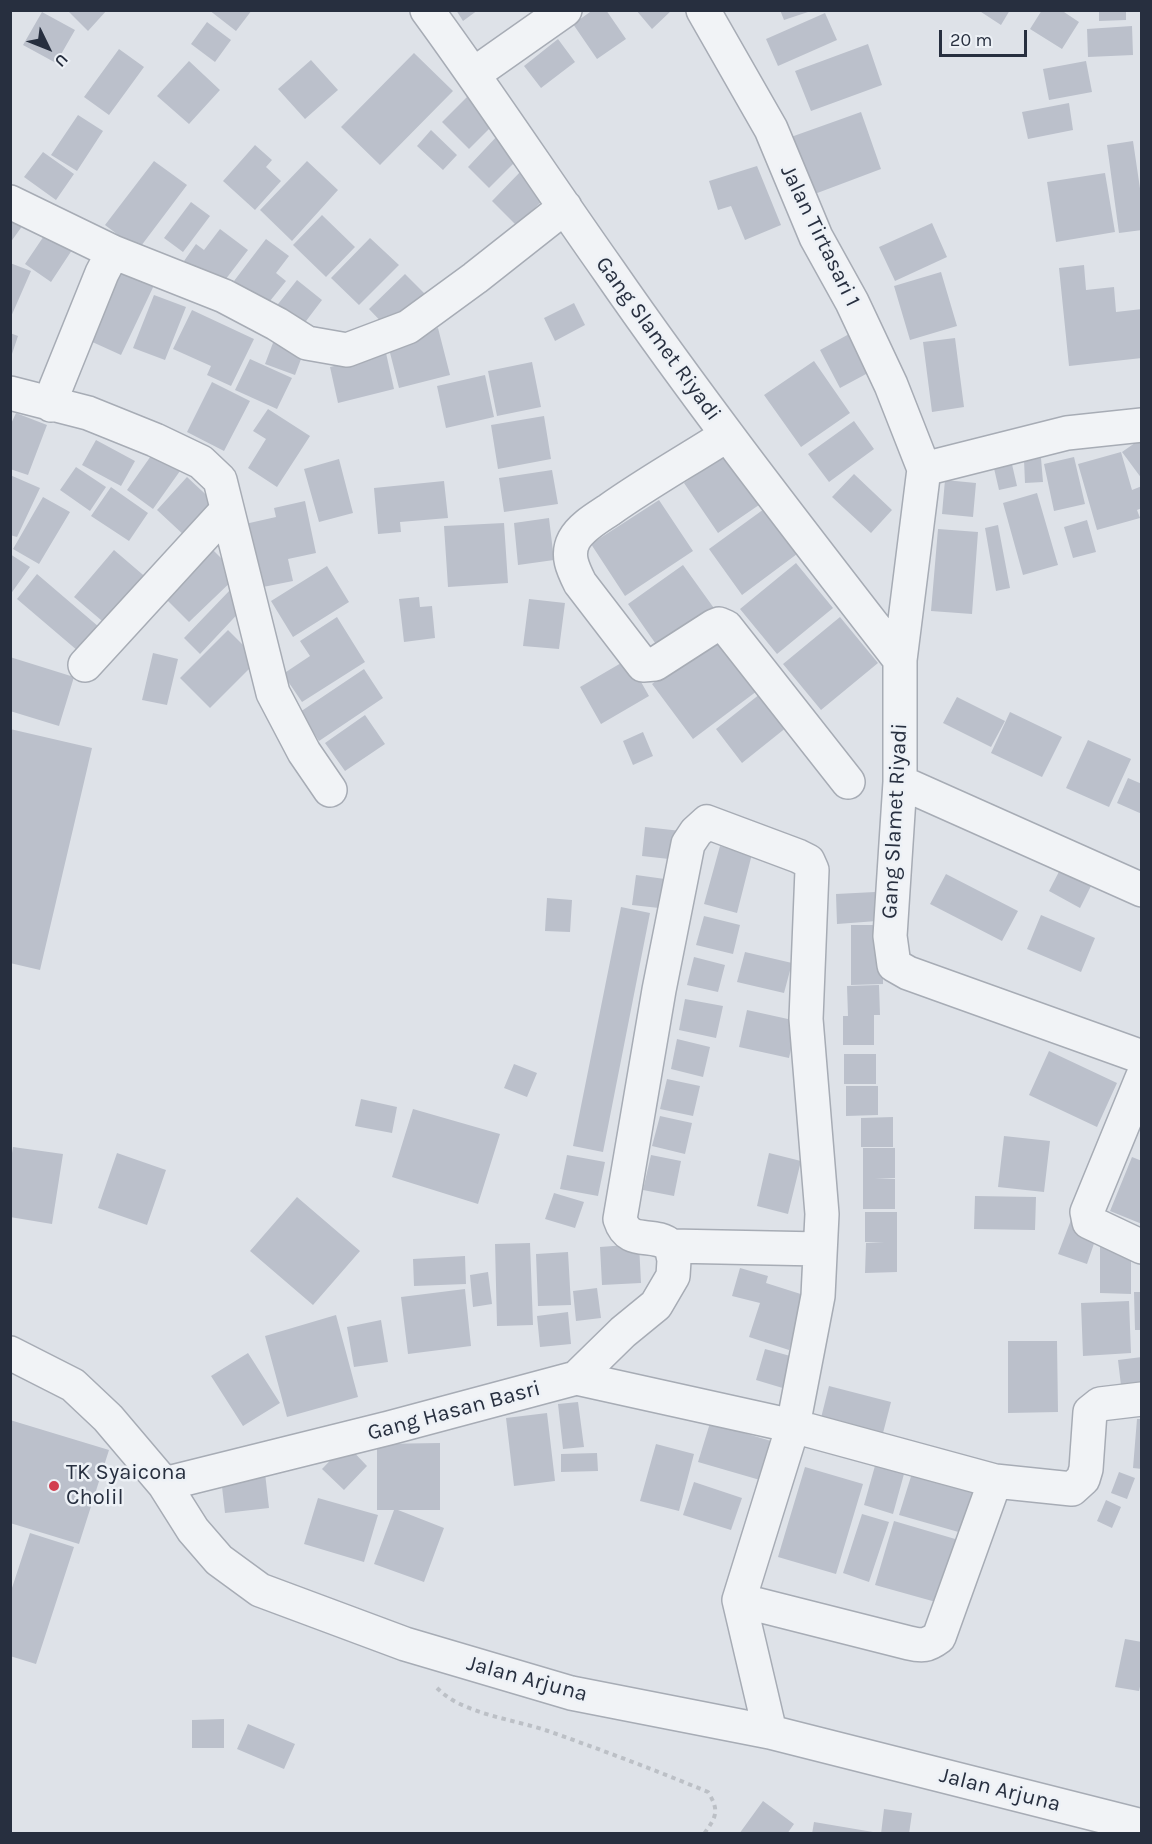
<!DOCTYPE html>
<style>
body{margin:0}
#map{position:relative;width:1152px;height:1844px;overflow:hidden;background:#dee2e8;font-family:Karla,sans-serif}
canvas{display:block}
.frame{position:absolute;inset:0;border:12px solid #272f3f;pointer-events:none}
.north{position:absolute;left:18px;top:18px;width:60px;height:60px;-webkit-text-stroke:4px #edf1f6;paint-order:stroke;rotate:133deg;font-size:16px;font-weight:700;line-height:24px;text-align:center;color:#272f3f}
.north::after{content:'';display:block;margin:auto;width:21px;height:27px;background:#272f3f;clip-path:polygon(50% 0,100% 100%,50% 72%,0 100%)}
.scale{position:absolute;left:939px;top:30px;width:88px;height:27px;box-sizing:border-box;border:3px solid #272f3f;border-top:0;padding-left:8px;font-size:18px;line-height:21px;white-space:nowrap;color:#272f3f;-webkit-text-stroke:4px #edf1f6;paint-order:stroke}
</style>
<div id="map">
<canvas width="1152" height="1844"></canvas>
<div class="frame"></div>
<div class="north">U</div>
<div class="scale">20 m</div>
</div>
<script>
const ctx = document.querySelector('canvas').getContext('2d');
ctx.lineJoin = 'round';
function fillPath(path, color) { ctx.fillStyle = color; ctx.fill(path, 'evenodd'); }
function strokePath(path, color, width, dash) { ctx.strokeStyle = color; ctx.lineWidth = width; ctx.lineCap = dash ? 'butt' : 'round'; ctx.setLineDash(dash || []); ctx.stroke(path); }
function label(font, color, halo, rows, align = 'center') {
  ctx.font = font + ' Karla,sans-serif'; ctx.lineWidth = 5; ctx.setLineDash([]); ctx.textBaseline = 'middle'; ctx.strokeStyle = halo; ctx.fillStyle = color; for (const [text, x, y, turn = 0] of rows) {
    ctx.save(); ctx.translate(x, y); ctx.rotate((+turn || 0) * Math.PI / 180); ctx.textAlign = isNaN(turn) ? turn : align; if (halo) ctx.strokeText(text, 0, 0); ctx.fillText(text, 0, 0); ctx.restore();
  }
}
fillPath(new Path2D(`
 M67 10H107L88 31Z
 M209 10H252L236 31Z
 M456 10H478L463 21Z
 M593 10H606L626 39 597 59 573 24Z
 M636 10H672L652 29Z
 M780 10H811V11L784 20Z
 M978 10H1010L1001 25Z
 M1042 10H1061L1079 22 1062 49 1030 29Z
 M1099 10H1126V20L1099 21Z
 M42 12 75 30 56 63 23 45Z
 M825 13 837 40 778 66 766 39Z
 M207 22 231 40 215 62 191 44Z
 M1132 26 1133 55 1088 57 1087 29Z
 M558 39 575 62 541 88 524 66Z
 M868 44 882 85 811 111 795 71Z
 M119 49 144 67 109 115 84 97Z
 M414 53 453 91 380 165 341 127Z
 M311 60 338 90 305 119 278 89Z
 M189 61 220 90 189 124 157 96Z
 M1086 61 1092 92 1049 100 1043 69Z
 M471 93 498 120 469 149 442 122Z
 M1069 103 1073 130 1028 139 1022 112Z
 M861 112 881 169 812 195 791 137Z
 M78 115 103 131 77 171 51 155Z
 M431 130 457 155 443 170 417 146Z
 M500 133 522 155 489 188 468 167Z
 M1133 141 1142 202V230L1119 233 1107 145Z
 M255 145 272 160 266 167 281 181 255 210 223 181Z
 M43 152 74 174 56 200 24 177Z
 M154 161 187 185 138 250 105 225Z
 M307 161 338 190 292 241 260 210Z
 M757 166 781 225 745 240 731 206 718 210 709 181Z
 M523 169 548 195 517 226 492 201Z
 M1105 173 1115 232 1056 242 1047 182Z
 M191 202 210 216 183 252 164 238Z
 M322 215 355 247 326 277 293 245Z
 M10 216 23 225 10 243Z
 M932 223 947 257 895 281 879 247Z
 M220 229 248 250 219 288 184 261 196 244 204 250Z
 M48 230 74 247 51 282 25 264Z
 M370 238 399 265 359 305 331 278Z
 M266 239 289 256 276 273 286 281 266 306 234 281Z
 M10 263 31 271 10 319Z
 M124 264 157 279 121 355 88 340Z
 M1084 265 1086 290 1114 287 1116 312 1142 309V358L1069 366 1059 268Z
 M941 272 957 326 910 340 894 286Z
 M405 274 432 301 389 330 369 309Z
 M297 280 322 300 297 333 271 313Z
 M154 295 186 307 165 360 133 348Z
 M574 303 585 325 555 341 544 318Z
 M192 310 254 339 231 386 207 375 211 366 173 349Z
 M438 328 450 375 399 388 387 341Z
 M860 328 881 366 840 388 820 350Z
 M10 333 18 336 11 357H10Z
 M276 335 306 346 295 375 265 364Z
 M955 338 964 407 932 412 923 342Z
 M386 353 394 389 338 403 330 367Z
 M250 359 292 378 277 409 235 390Z
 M814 361 850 413 801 447 764 395Z
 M532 362 541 407 497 416 488 371Z
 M485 375 494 417 446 428 437 386Z
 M212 382 250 401 224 451 187 432Z
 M268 409 310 436 277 487 248 468 266 439 253 431Z
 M16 413 47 425 28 475 10 469V426Z
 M544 416 551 459 498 469 491 425Z
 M854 421 874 449 829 482 808 454Z
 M1142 438V479L1122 452Z
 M96 440 135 461 121 486 82 465Z
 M1121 452 1132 490 1142 486V508L1137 510 1140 518 1097 530 1078 464Z
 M153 453 180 471 153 509 127 490Z
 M724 454 759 505 718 533 684 483Z
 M1074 457 1085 504 1054 511 1044 464Z
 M1041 458 1043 482 1025 483 1024 460Z
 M339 459 353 513 319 522 304 469Z
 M1011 460 1017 486 999 490 993 464Z
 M76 467 106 487 90 511 60 490Z
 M552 470 558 504 504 512 499 478Z
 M854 474 892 510 871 533 832 497Z
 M10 475 40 488 17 537 10 535Z
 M187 477 216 504 186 537 157 510Z
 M945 480 976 483 973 517 942 514Z
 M444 481 448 518 400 522 401 532 378 534 374 488Z
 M111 487 148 513 129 541 91 516Z
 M1037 493 1058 565 1023 575 1003 503Z
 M43 497 70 512 39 564 13 549Z
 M659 500 693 551 625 596 591 544Z
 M305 501 316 553 288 559 293 581 258 588 245 524 276 517 274 508Z
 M764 509 797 554 742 595 709 549Z
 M549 518 554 560 518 565 514 523Z
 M1087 520 1096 552 1073 558 1064 527Z
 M504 523 508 583 448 587 444 526Z
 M998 525 1010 588 996 591 985 528Z
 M938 529 978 532 972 614 931 611Z
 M208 545 238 575 189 622 160 593Z
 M114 550 149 580 108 626 74 597Z
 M10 554 30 567 10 595Z
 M796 563 833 608 777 654 740 609Z
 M683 565 716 611 660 650 628 604Z
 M327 566 349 602 293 637 271 601Z
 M37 574 99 627 78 651 17 599Z
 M231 589 247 604 200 654 184 638Z
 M419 597 420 607 432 606 435 638 404 642 399 599Z
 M529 599 565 603 559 649 523 646Z
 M337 617 365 662 302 702 283 674 310 656 300 641Z
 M840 617 878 663 821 710 783 664Z
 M228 630 258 660 210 708 180 678Z
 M716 636 757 691 693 739 652 684Z
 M153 653 178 659 167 705 142 700Z
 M10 657 74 677 59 726 10 711Z
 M628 659 649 696 601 724 580 687Z
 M364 669 383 698 319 741 300 712Z
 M760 694 787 727 742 763 716 729Z
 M957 697 1005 721 991 747 943 723Z
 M1010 712 1062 737 1042 777 991 753Z
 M365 715 385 744 345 771 325 743Z
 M10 729 92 748 40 970 10 963Z
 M643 732 653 756 633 765 623 741Z
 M1088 740 1131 759 1109 807 1066 788Z
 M1128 778 1142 784V814L1117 803Z
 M645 827 681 831 678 860 642 856Z
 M720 846 752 854 737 913 704 904Z
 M1065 860 1096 876 1080 908 1049 891Z
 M946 874 1018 911 1002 941 930 904Z
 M636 875 672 880 668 909 632 905Z
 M875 892 877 921 837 924 836 894Z
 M547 898 572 900 570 932 545 931Z
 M621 907 650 913 603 1152 573 1146Z
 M1041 915 1095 938 1081 972 1027 949Z
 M704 916 740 925 733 954 696 945Z
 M851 925H883V984L851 985Z
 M745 952 792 963 784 993 737 982Z
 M694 957 725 965 718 992 687 985Z
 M879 985 880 1015H874V1045H843V1016H848L847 986Z
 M685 999 723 1006 716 1038 679 1030Z
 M747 1010 797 1021 789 1058 739 1047Z
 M677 1039 710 1047 703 1077 671 1069Z
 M1049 1051 1117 1083 1097 1127 1029 1095Z
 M844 1054H876V1084H844Z
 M514 1064 537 1073 527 1097 504 1088Z
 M667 1079 700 1086 693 1116 660 1109Z
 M846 1086H878V1115L846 1116Z
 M361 1099 397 1107 392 1133 355 1126Z
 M413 1109 500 1134 478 1204 392 1177Z
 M660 1116 692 1123 685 1154 652 1146Z
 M893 1117V1147H861V1118Z
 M1004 1136 1050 1141 1044 1192 998 1187Z
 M13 1147 63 1154 52 1224 10 1217V1165Z
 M863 1148H895V1178H875L895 1179V1209H863Z
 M117 1153 166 1170 147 1225 98 1208Z
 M769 1153 801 1161 788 1214 757 1206Z
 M567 1155 605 1162 598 1196 560 1189Z
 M651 1155 681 1161 674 1196 643 1190Z
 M1132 1157 1142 1161V1224L1110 1211Z
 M554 1193 584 1202 575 1228 545 1219Z
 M975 1196 1036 1197 1035 1230 974 1229Z
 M297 1197 360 1251 313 1305 250 1251Z
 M865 1212H897V1272L865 1273 866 1243H884L865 1242Z
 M1071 1220 1099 1229 1087 1264 1058 1254Z
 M530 1243 533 1325 497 1326 495 1244Z
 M639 1244 641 1283 602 1285 600 1247Z
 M1100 1244H1131V1294L1100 1293Z
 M568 1252 571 1305 538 1306 536 1254Z
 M465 1256 466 1284 414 1286 413 1259Z
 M740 1268 768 1276 766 1283 807 1296 789 1350 749 1337 760 1303 732 1296Z
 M488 1272 492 1304 473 1307 470 1275Z
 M597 1288 601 1318 576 1321 573 1291Z
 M465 1289 471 1346 408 1354 401 1297Z
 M1134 1292H1142V1330H1135Z
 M1129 1301 1131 1353 1083 1356 1081 1303Z
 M568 1312 571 1344 540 1347 537 1316Z
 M336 1315 358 1397 287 1417 265 1336Z
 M381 1320 388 1362 354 1367 347 1327Z
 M1008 1341H1057L1058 1412 1008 1413Z
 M765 1349 794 1357 786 1389 756 1380Z
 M248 1353 280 1403 243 1426 211 1376Z
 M1142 1357V1391L1122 1394 1118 1360Z
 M829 1386 891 1402 883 1433 821 1418Z
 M578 1402 584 1447 563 1449 558 1404Z
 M547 1413 555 1481 514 1486 506 1418Z
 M1137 1419H1142V1469L1133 1468Z
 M10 1420 109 1450 79 1544 10 1523Z
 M710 1423 771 1441 760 1480 698 1462Z
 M440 1443V1510H398L444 1528 424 1582 374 1564 394 1510H377V1444Z
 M346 1444 367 1466 344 1490 322 1469Z
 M656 1444 694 1454 679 1511 640 1501Z
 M597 1453 598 1471 561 1472V1454Z
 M878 1455 907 1463 893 1514 864 1505Z
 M805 1467 863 1484 836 1574 778 1557Z
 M913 1470 976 1489 962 1533 899 1515Z
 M1119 1472 1135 1478 1127 1499 1111 1493Z
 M265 1473 269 1508 225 1513 221 1478Z
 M694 1482 742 1498 731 1530 683 1515Z
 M318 1498 378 1515 364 1562 304 1544Z
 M1106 1500 1121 1507 1112 1528 1097 1521Z
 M862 1514 889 1522 869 1582 843 1573Z
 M894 1521 962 1541 943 1604 875 1585Z
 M30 1533 74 1547 36 1664 10 1656V1594Z
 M1125 1639 1142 1642V1678L1139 1691 1115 1687Z
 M224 1719V1748H192V1720Z
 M248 1724 295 1744 284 1769 237 1749Z
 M763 1801 794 1824 787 1834H739Z
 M884 1809 912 1813 909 1834H881Z
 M814 1822 873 1832V1834H812Z`), '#bbc0cb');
const street = new Path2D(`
 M427 10C490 96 548 185 609 271 701 404 801 532 900 660
 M703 10 771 129 816 237 852 302 891 385 924 469 900 660V782L890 936 894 965 908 973 1142 1057
 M474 74 565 10
 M10 202 113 252
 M10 393 88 413 155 440 201 462 220 480 273 693 304 752 330 790
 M51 405 56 387 102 273 113 252 224 296 277 324 307 343 347 350 408 327 475 278 565 207
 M727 435C688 460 647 483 609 510 597 518 581 527 574 540 566 555 573 569 580 583L643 665 655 664 714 626 719 624 726 627 848 782
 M924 469 1067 433 1142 425
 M85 665 227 510
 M900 782 1142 890
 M1142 1078 1087 1212 1089 1222 1142 1247
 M10 1353 73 1385 108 1418 164 1484 193 1530 219 1560 260 1590 405 1644 571 1693 770 1732 1142 1826
 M576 1378 793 1426 995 1481 1072 1489 1083 1479 1086 1469 1090 1412 1100 1404 1142 1399
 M164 1484 389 1428 576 1378 623 1332 656 1305 673 1276 674 1260 671 1246
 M739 1600 909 1643C922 1646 927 1646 939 1637L995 1481
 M770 1732 739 1600 793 1426 818 1296 822 1214 806 1019 812 870 808 861 798 856 707 822 696 832 688 844 659 990 620 1219C629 1248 653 1230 671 1246L820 1249`);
strokePath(street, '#a7acb5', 36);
strokePath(new Path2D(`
 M437 1688C462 1714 513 1719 548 1731 602 1750 655 1770 708 1792 720 1811 716 1817 704 1834`), '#bcc0c6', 4, [4.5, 4.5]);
strokePath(street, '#f1f3f6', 33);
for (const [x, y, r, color] of [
 [54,1486,6,"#d23e4f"]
]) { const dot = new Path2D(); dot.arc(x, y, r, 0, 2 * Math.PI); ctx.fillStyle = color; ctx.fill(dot); strokePath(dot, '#edf1f6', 2); }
label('22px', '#272f3f', '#edf1f6', [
 ["Jalan Tirtasari 1",820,236,64],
 ["Gang Slamet Riyadi",658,339,54],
 ["Gang Slamet Riyadi",895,821,-87],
 ["Gang Hasan Basri",454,1411,-15],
 ["Jalan Arjuna",527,1679,15],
 ["Jalan Arjuna",1000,1790,14]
]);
label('22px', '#272f3f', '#edf1f6', [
 ["TK Syaicona",66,1473],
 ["Cholil",66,1498]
], 'left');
</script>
